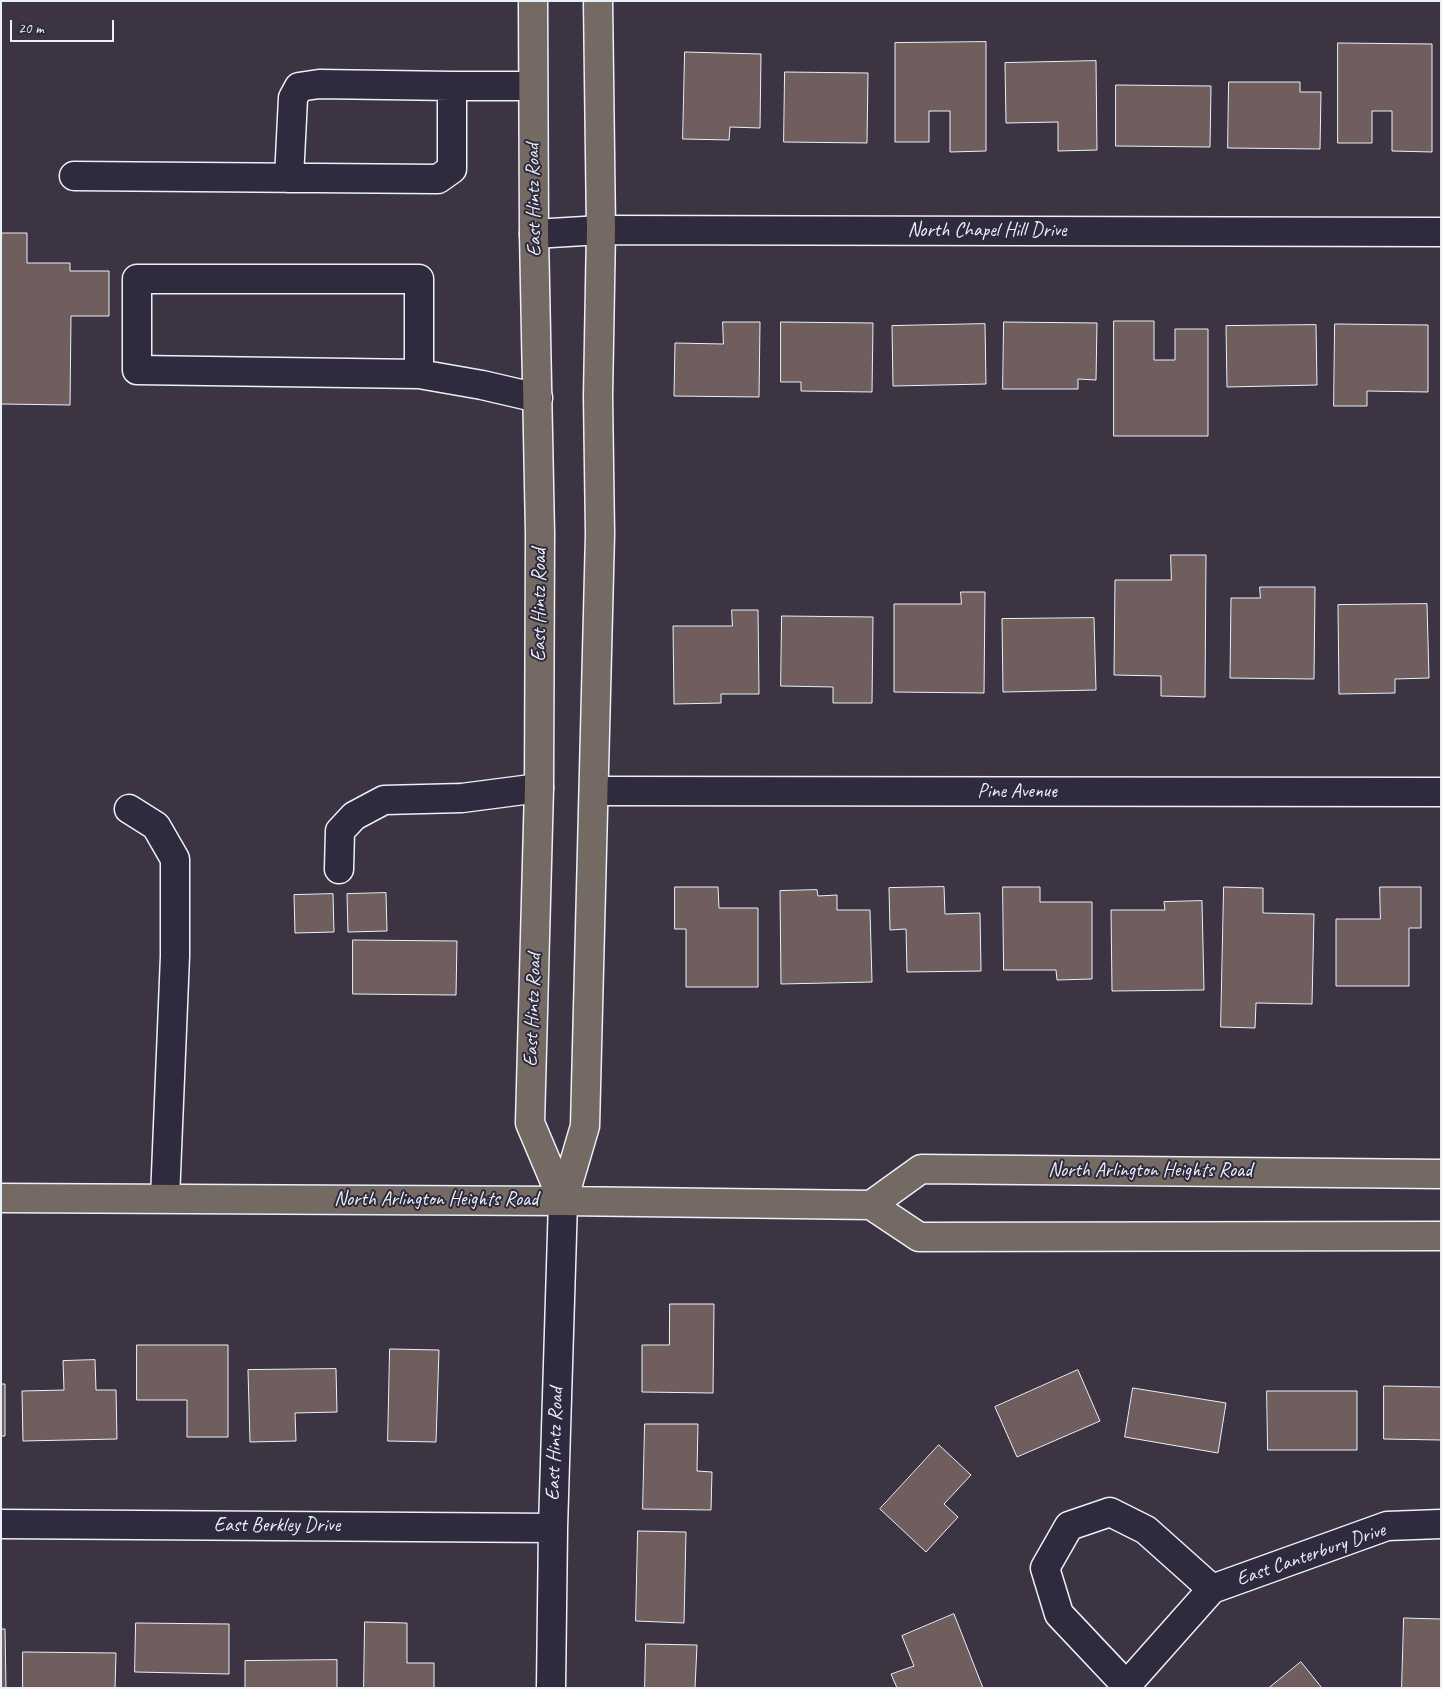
<!DOCTYPE html>
<style>
body{margin:0}
#map{position:relative;width:1442px;height:1689px;overflow:hidden;background:#3c3443;font-family:Caveat,sans-serif}
canvas{display:block}
.frame{position:absolute;inset:0;border:2px solid #e8f1f8;pointer-events:none}
.scale{position:absolute;left:10px;top:20px;width:104px;height:22px;box-sizing:border-box;border:2px solid #e8f1f8;border-top:0;padding-left:6px;font-size:15px;line-height:18px;white-space:nowrap;color:#e8f1f8;-webkit-text-stroke:4px #2f2a3d;paint-order:stroke}
</style>
<div id="map">
<canvas width="1442" height="1689"></canvas>
<div class="frame"></div>
<div class="scale">20 m</div>
</div>
<script>
const ctx = document.querySelector('canvas').getContext('2d');
ctx.lineJoin = 'round';
function fillPath(path, color) { ctx.fillStyle = color; ctx.fill(path, 'evenodd'); }
function strokePath(path, color, width, dash) { ctx.strokeStyle = color; ctx.lineWidth = width; ctx.lineCap = dash ? 'butt' : 'round'; ctx.setLineDash(dash || []); ctx.stroke(path); }
function label(font, color, halo, rows, align = 'center') {
  ctx.font = font + ' Caveat,sans-serif'; ctx.lineWidth = 4; ctx.setLineDash([]); ctx.textBaseline = 'middle'; ctx.strokeStyle = halo; ctx.fillStyle = color; for (const [text, x, y, turn = 0] of rows) {
    ctx.save(); ctx.translate(x, y); ctx.rotate((+turn || 0) * Math.PI / 180); ctx.textAlign = isNaN(turn) ? turn : align; if (halo) ctx.strokeText(text, 0, 0); ctx.fillText(text, 0, 0); ctx.restore();
  }
}
const building = new Path2D(`
 M986 42V151L950 152V111H929V142H895V43Z
 M1338 43 1432 44V152L1392 151V111H1372V143H1338Z
 M685 52 761 54 760 128 730 127 729 140 683 139Z
 M1096 61 1097 150 1058 151V122L1006 123 1005 63Z
 M785 72 868 73 867 143 784 142Z
 M1229 82H1300V92H1321L1320 149 1228 148Z
 M1116 85 1211 86 1210 147 1116 146Z
 M2 233H27V263H70V271H109V316H71L70 405 1 404Z
 M1114 321H1154V360H1175V329H1208V436H1114Z
 M723 322H760L759 397 674 396 675 343 723 344Z
 M781 322 873 323 872 392 801 391V382H781Z
 M1004 322 1097 323 1096 380 1078 379V389H1003Z
 M985 324 986 384 893 386 892 326Z
 M1335 324 1428 325V392L1367 391V406H1334Z
 M1316 325 1317 385 1227 387 1226 326Z
 M1171 555H1206L1205 697 1161 696V676L1114 675 1115 580H1171Z
 M1260 587H1315L1314 679 1230 678 1231 598H1260Z
 M961 592H985L984 693 894 692V604H961Z
 M1427 604 1429 678 1395 679V693L1339 694 1338 605Z
 M732 610H758L759 694H721V703L674 704 673 626H732Z
 M782 616 873 617 872 703H833V687L781 686Z
 M1094 618 1096 690 1003 692 1002 619Z
 M675 887H718L719 908H758V987H686V929H675Z
 M944 887 945 914 980 913 981 971 907 972 906 929 890 930 889 888Z
 M1003 887H1040V902H1092V979L1057 980 1056 970H1004Z
 M1224 887 1263 888V913L1314 914 1312 1004 1256 1003 1255 1028 1221 1027Z
 M1380 887H1421V928H1409V986H1336V919H1380Z
 M817 890 818 896 837 895V910H870L872 982 781 984 780 891Z
 M386 893 387 931 348 932 347 894Z
 M333 894 334 932 295 933 294 895Z
 M1202 901 1204 990 1112 991 1111 910H1165L1164 902Z
 M353 940 457 941 456 995 353 994Z
 M670 1304H714L713 1393 642 1392V1345H669Z
 M137 1345H228V1437H187V1400H137Z
 M390 1349 439 1350 436 1442 388 1441Z
 M95 1360 96 1390H116L117 1439 23 1441 22 1391 64 1390 63 1361Z
 M336 1369 337 1412 295 1413 296 1441 250 1442 248 1370Z
 M1078 1370 1100 1421 1017 1457 995 1407Z
 M1 1384H5V1436H1Z
 M1384 1386 1441 1387V1440L1384 1439Z
 M1133 1388 1226 1403 1218 1453 1125 1437Z
 M1267 1391H1357V1450H1268Z
 M645 1424H698L697 1471 712 1472 711 1510 643 1509Z
 M939 1445 971 1475 944 1504 958 1517 926 1552 880 1509Z
 M638 1531 686 1532 684 1623 636 1621Z
 M954 1614 983 1688H897L891 1674 914 1666 902 1636Z
 M1404 1618 1441 1619V1688H1402Z
 M365 1622 407 1623V1663H434V1688H364Z
 M136 1623 229 1624V1674L135 1672Z
 M1 1629H5L6 1688H1Z
 M646 1644 697 1645 695 1688H645Z
 M23 1652 116 1653 115 1688H23Z
 M337 1660V1688H245V1661Z
 M1301 1662 1322 1688H1269Z`);
fillPath(building, '#705d5d');
strokePath(building, '#e8f1f8', 1);
const minor = new Path2D(`
 M74 176 438 179 452 169V86H533
 M289 178 293 98 299 87 319 84 452 86
 M534 234 601 230 1441 232
 M419 374V279H137V370L419 374 482 385 538 398
 M594 791 1441 792
 M129 809 156 826 175 859V956L165 1198
 M339 869 340 831 354 816 384 800 462 798 539 788
 M1 1524 553 1528
 M1126 1685 1059 1614 1045 1568 1069 1526 1110 1512 1146 1530 1212 1589
 M551 1688 553 1528 563 1201
 M1124 1688 1212 1589 1387 1526 1441 1524`);
const major = new Path2D(`
 M533 1 534 234 540 534 539 788 530 1123 563 1201
 M1 1198 563 1201 871 1205 919 1237 1441 1236
 M563 1201 585 1126 600 534 598 397 601 230 598 1
 M871 1205 921 1169 1441 1174`);
strokePath(minor, '#e8f1f8', 31);
strokePath(major, '#e8f1f8', 31);
strokePath(minor, '#2f2a3d', 28);
strokePath(major, '#756964', 28);
label('20px', '#e8f1f8', '#2f2a3d', [
 ["East Hintz Road",534,200,-91],
 ["North Chapel Hill Drive",987,231],
 ["East Hintz Road",540,605,-90],
 ["Pine Avenue",1017,792],
 ["East Hintz Road",533,1010,-88],
 ["North Arlington Heights Road",1150,1171],
 ["North Arlington Heights Road",436,1200],
 ["East Hintz Road",555,1444,-88],
 ["East Berkley Drive",277,1526],
 ["East Canterbury Drive",1311,1555,-19]
]);
</script>
